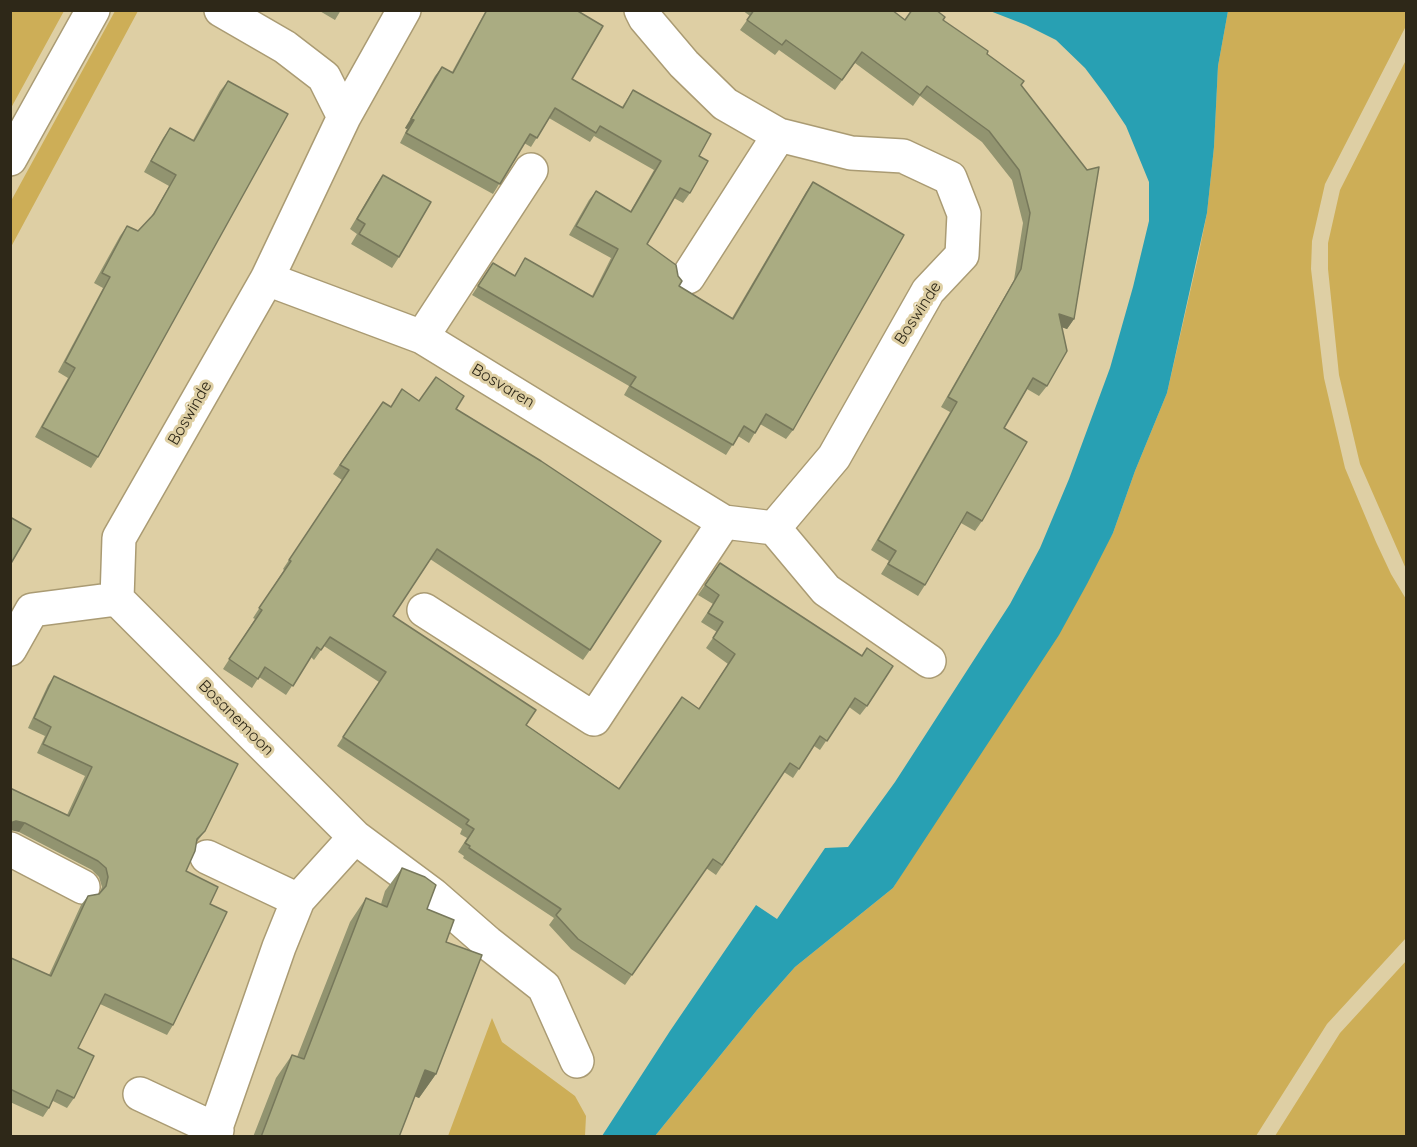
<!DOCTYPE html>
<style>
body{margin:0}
#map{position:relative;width:1417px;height:1147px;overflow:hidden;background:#decfa4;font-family:Quicksand,sans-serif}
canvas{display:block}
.frame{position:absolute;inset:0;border:12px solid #2e2818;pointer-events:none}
</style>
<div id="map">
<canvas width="1417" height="1147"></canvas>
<div class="frame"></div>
</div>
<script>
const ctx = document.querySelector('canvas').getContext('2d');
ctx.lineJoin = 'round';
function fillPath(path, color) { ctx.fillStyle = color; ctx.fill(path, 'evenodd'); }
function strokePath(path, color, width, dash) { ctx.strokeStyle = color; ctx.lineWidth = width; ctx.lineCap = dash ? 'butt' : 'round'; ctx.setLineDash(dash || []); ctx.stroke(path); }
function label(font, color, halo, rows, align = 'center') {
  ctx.font = font + ' Quicksand,sans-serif'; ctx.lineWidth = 6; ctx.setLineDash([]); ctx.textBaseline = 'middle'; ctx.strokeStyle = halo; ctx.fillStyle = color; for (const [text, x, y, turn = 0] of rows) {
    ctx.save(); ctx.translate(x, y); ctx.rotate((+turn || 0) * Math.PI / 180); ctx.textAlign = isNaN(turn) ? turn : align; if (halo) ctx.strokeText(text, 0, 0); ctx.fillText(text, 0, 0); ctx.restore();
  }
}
fillPath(new Path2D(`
 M11 10 64 11 11 108 10 11Z
 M115 11H138L11 247V201Z
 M1228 11H1406V26L1325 184 1312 241 1311 269 1324 378 1345 468 1376 542 1391 574 1406 599V938L1327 1024 1256 1136H655L757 1010 795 967 893 888 1113 533 1135 471 1167 393 1198 257 1207 213 1214 147 1218 66Z
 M1406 60V569L1360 464 1339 375 1328 269V243L1340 190Z
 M1406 961V1136H1275L1340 1033Z
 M492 1018 502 1042 575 1096 586 1116 585 1136H448Z`), '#cdae57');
fillPath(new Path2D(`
 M990 11H1228L1218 66 1214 147 1207 213 1167 393 1135 471 1113 533 1087 584 1059 635 893 888 795 967 757 1010 655 1136H602L670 1031 756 905 777 919 825 848 848 847 895 782 1010 604 1040 548 1069 479 1110 368 1133 287 1149 221V182L1126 126 1106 96 1085 68 1056 40 1026 25Z`), '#28a0b3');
const minor = new Path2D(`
 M221 10 285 47 324 77 344 117
 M641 10 645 18 684 64 725 104 779 135 851 153 903 156 950 178 964 214 962 255 928 291 834 457 774 528
 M10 159 93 10
 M688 277 779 135
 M267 279 422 337 724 522 774 528 826 590 929 661
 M422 337 531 170
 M117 599 355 837 298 900 279 947 213 1136
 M424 610 594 719 724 522
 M10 649 32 610 117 599 119 538 267 279 344 117 404 10
 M355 837 433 895 488 943 544 987 577 1061
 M10 849 83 887
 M207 857 298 900
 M140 1094 217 1130`);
strokePath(minor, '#aa9b73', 36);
strokePath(minor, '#fff', 33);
fillPath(new Path2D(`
 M318 10H341L335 20Z
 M486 10H576L572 79 622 107 633 90 699 156 690 193 683 203 674 198 647 244 679 286 732 318 806 192 813 182 793 430 786 439 760 424 749 443 738 436 726 455 624 395 629 386 472 295 493 263 514 276 525 258 592 296 611 258 569 235 589 200 596 191 630 212 654 170 594 136 590 142 549 118 531 147 524 143 493 194 400 143 407 129 405 128 435 76 442 67 452 72Z
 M742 10H892L905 20H943L987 54 1021 85 1074 319 1067 329 1062 327 1047 386 1039 396 1027 389 1004 428 982 521 975 531 961 523 925 585 918 596 881 574 889 561 871 550 950 412 941 407 1014 280 1023 223 1012 180 982 142 920 96 913 106 855 63 835 90 779 50 775 55 740 30 750 16Z
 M228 81 98 457 91 468 35 437 68 378 58 372 103 288 94 283 120 236 127 226 138 231 151 217 169 186 144 172 163 138 170 128 193 140 220 91Z
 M383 175 399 257 392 268 351 244 357 234 350 229 376 185Z
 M419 401 456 409 590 650 583 660 430 559 393 616 526 725 619 788 699 709 728 664 706 648 717 632 701 622 713 604 698 595 720 563 867 706 860 715 849 707 820 750 814 746 793 778 784 772 716 875 706 868 625 985 571 949 549 925 554 918 463 858 464 856 458 852 467 838 460 834 462 829 337 746 379 682 324 646 314 660 311 657 286 695 259 677 252 688 223 669 255 619 253 618 284 570 283 569 342 480 333 474 383 402 390 407Z
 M54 676 205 831 196 843 186 871 210 904 173 1025 167 1035 100 1004 78 1048 74 1098 67 1108 53 1101 49 1108 43 1117 10 1102V959L49 975 81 905 88 896 99 894 100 892 102 887 99 877 92 870 19 832 10 788 67 815 85 776 37 753 45 736 28 728 48 685Z
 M402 868 427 909 446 942 436 1074 419 1098 415 1096 399 1137H253L276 1078 292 1055 297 1057 350 922 366 898 381 904 385 891Z`), '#929470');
fillPath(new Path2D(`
 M411 119 414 120 407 129 405 128Z
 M1059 314 1074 319 1067 329 1052 324Z
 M16 821 25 823 19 832 10 830V823Z
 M425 1070 436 1074 419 1098 409 1094Z`), '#77785b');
const building = new Path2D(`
 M487 10H576L603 26 572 79 623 108 633 90 711 134 699 156 708 161 690 193 680 188 647 244 676 265 678 276 682 281 679 286 733 319 813 182 904 235 793 430 766 414 755 433 744 426 733 445 630 386 636 377 478 286 493 263 515 276 525 258 593 297 618 249 576 226 596 191 631 212 661 161 600 126 596 133 555 108 537 138 530 134 500 184 406 133 414 120 411 119 442 67 453 73Z
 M754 10H892L905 20 912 10H936L945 17 943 20 988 51 987 54 1024 81 1021 85 1087 170 1099 167 1074 319 1059 314 1067 351 1047 386 1033 378 1004 428 1027 442 982 521 967 512 925 585 888 564 896 551 878 540 957 402 948 397 1021 269 1030 213 1019 170 989 131 927 86 920 95 862 52 842 80 786 40 782 45 747 20Z
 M228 81 288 114 98 457 42 427 75 368 65 362 110 277 102 273 127 226 138 231 154 214 176 175 151 161 170 128 194 141Z
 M383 175 431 202 399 257 359 234 365 224 357 219Z
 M436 377 464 396 456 409 541 461 661 541 590 650 437 549 393 616 536 710 526 725 619 789 682 697 699 709 735 654 713 638 723 622 708 613 719 595 705 585 720 563 862 656 867 648 893 666 867 706 855 698 827 741 820 736 799 769 790 763 722 865 713 859 632 975 578 939 556 915 561 909 469 848 470 846 465 843 474 829 466 824 469 820 343 737 386 672 330 637 321 650 317 647 293 686 265 667 258 679 229 659 262 610 259 608 291 561 289 560 349 470 340 465 383 402 391 407 402 389 419 401Z
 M10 517 31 529 10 565Z
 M54 676 238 764 205 831 197 839 195 851 186 871 218 887 210 904 227 912 173 1025 105 994 78 1048 94 1056 74 1098 57 1090 49 1108 10 1089V959L11 958 51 976 88 896 99 894 106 886 108 877 106 868 98 861 25 823 16 821 10 823V788L69 816 92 767 43 744 51 727 34 718Z
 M402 868 425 877 436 885 427 909 454 920 446 942 482 955 436 1074 425 1070 399 1137H261L292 1055 304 1059 366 898 387 907Z`);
fillPath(building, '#aaac82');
strokePath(building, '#77785b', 1.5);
label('16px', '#2e2818', '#decfa4', [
 ["Boswinde",918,313,-57],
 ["Bosvaren",503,386,31],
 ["Boswinde",190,413,-60],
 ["Bosanemoon",236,718,45]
]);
</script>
